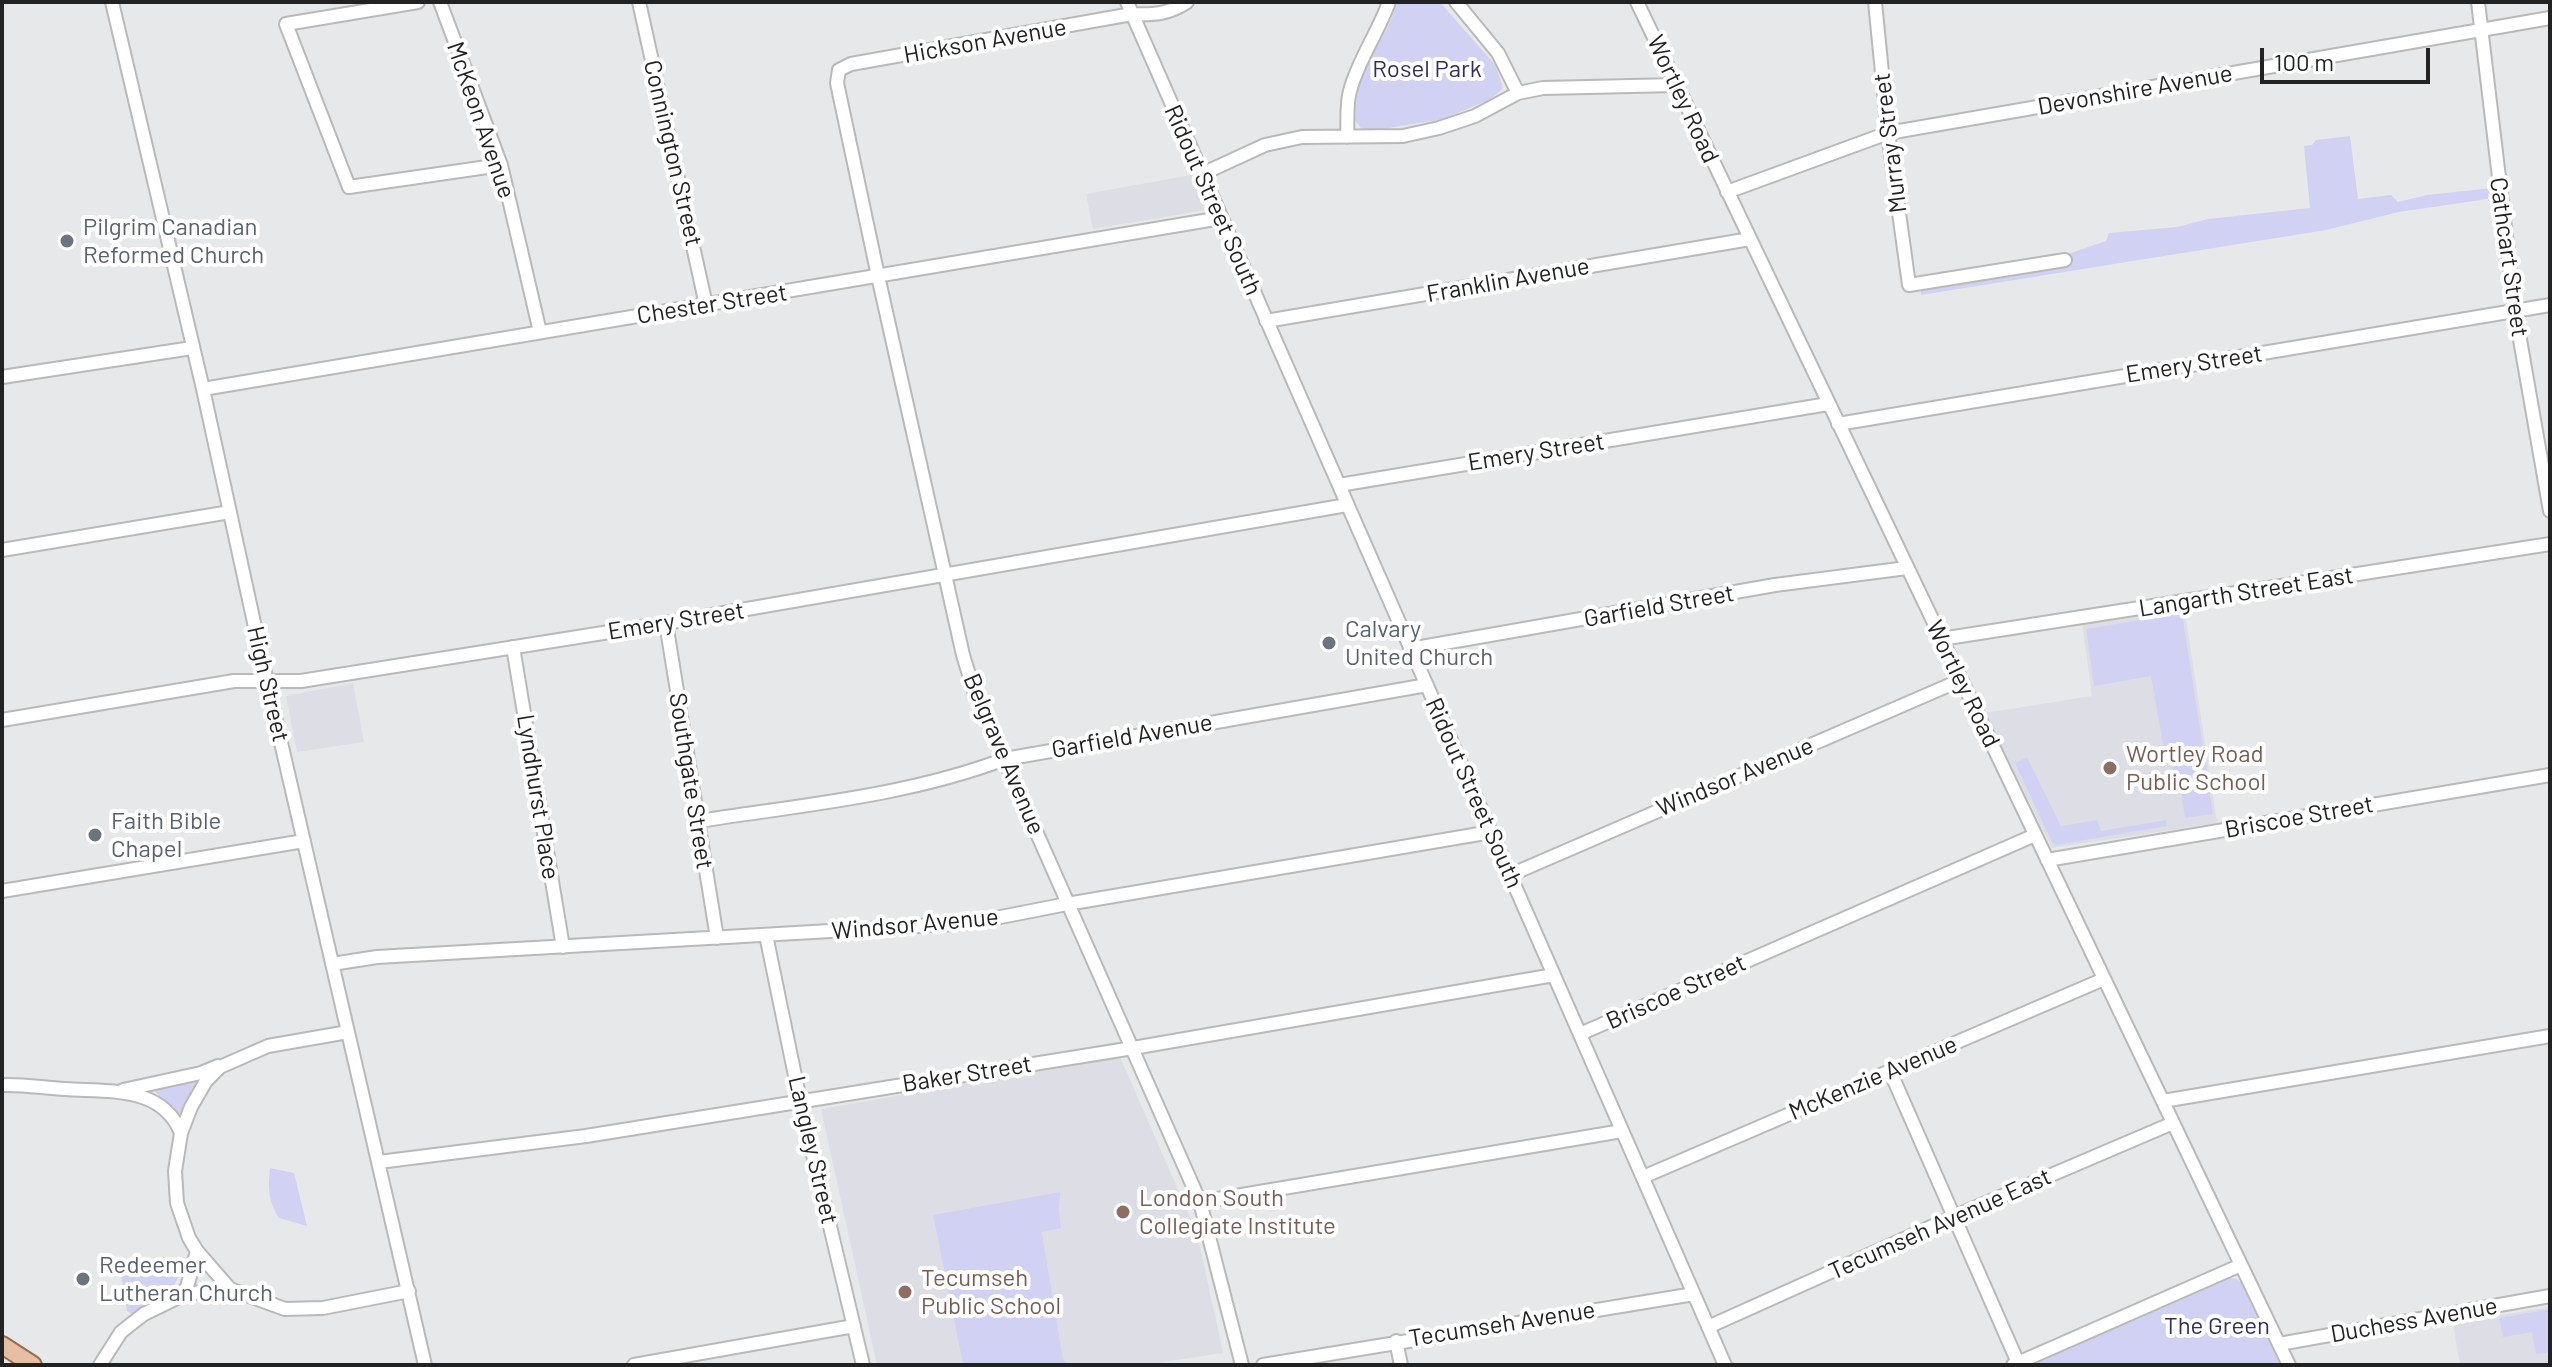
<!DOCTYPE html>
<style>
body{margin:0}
#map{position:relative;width:2552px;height:1367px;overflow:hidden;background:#e7e8e9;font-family:Barlow,sans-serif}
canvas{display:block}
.frame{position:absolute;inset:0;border:4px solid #222223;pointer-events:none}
.scale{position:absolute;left:2260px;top:48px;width:170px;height:36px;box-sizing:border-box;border:4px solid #222223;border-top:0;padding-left:10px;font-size:24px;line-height:28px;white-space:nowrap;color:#222223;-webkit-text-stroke:6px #fff;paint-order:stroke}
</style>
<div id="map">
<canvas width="2552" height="1367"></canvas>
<div class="frame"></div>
<div class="scale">100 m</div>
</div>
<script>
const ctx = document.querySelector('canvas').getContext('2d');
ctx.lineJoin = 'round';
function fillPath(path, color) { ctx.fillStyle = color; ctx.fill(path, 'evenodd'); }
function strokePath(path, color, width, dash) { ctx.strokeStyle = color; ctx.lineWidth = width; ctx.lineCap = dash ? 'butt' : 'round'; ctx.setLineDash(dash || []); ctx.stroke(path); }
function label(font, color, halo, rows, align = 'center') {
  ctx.font = font + ' Barlow,sans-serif'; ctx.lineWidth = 8; ctx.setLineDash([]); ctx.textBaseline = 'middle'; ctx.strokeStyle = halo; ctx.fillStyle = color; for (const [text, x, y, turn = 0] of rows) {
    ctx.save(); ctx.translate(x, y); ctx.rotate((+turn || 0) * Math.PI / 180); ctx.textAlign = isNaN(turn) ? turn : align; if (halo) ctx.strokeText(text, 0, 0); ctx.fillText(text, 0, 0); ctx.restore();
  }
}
fillPath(new Path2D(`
 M1191 175 1205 210 1093 229 1086 194Z
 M2184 606 2217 823 2052 848 1985 713 2092 696 2082 621Z
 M353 683 364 742 297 752 286 696Z
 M1120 1057 1197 1233 1223 1353 1143 1365H1067L1063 1358 1042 1232 933 1215 963 1365H877L821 1109Z
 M2550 1307V1365H2460L2453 1323Z`), '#dddde6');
fillPath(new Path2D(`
 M1397 2H1440L1496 66 1503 88 1491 99 1443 119 1371 131 1361 128 1355 120C1356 104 1357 86 1364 71 1375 47 1391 28 1397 2Z
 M2350 136 2358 199 2391 195 2398 202 2427 195 2492 188 2494 198 2399 212 2326 230 1921 295 1920 276 2065 255 2106 241 2109 233 2177 227 2208 219 2310 208 2304 146 2312 145 2316 140Z
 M2182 613 2207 772 2174 778 2169 751 2164 750 2151 676 2094 686 2086 629Z
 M2027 757 2061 826 2097 820 2101 831 2166 820 2167 826 2056 845 2052 842 2015 763Z
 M2207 775 2213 814 2185 818 2179 779Z
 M202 1078 180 1118 155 1091Z
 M270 1168 294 1173 307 1226 279 1218C268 1200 268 1188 270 1168Z
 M1060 1192 1059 1209 1061 1228 1042 1232 1063 1358 1067 1365H963L933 1215Z
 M186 1265 168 1295 132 1314 127 1311 121 1275Z
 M2231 1278 2237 1279 2241 1283 2280 1365H2032Z
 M2550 1309V1349L2546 1353 2536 1354 2532 1332 2503 1337 2499 1318Z`), '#d1d2f3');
const minor = new Path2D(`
 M112 2 203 389 267 682 425 1365
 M418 2 286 24 349 187 501 165
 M440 2 501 165 540 332
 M639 2 706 305
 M1127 2 1725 1365
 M1187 2C1169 14 1154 15 1132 14L851 64 839 70 837 83 878 276 963 655 974 691 1200 1202 1242 1365
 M1456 2 1498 53 1518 93
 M1637 2 2289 1365
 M1875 2 1888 133 1909 285 2065 260
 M2478 2 2515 311 2550 511
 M1347 137C1348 122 1346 105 1350 91 1358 60 1378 33 1389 2
 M1202 174 1265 145 1302 137 1403 136 1439 128 1475 116 1518 93 1543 88 1676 85
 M1727 192 1888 133 2550 18
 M1266 321 1750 239
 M2 377 192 348
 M203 389 1221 218
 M1838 424 2550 305
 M1339 485 1828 404
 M2 550 230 512
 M666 623 717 938
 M1941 639 2550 544
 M513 647 563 947
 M1410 649 1775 585 1907 568
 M2 720 234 681H301L666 623 1347 505
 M699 821C801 805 907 796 1005 759L1427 685
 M2047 860 2550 775
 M1510 875 1961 680
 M2 891 304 841
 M766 935 800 1100 863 1365
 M332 964 377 957 970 923 1067 904 1491 832
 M348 1032 268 1046 220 1067 206 1081 191 1107 181 1133 175 1171 177 1203 189 1238 197 1251 230 1289 285 1309 323 1308 409 1291
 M1580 1034 2035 835
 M1890 1071 2019 1365
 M2 1085C23 1084 44 1088 65 1089 107 1092 162 1085 181 1133
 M123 1090 201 1073 218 1066
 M2163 1101 2550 1036
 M379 1162 586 1136 1133 1048 1554 975
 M1643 1177 2104 979
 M1200 1202 1622 1131
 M185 1294 230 1289
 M1708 1327 1953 1217 2173 1123
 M1396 1341 1401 1365
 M2279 1344 2550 1296
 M100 1365 121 1332 144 1314 185 1294 197 1251
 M634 1365 854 1326
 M1263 1365 1694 1294
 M2013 1365 2241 1265`);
const major = new Path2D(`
 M2 1345 33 1365`);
strokePath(minor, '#b9b9ba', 16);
strokePath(major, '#946d4f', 20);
strokePath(minor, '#fff', 12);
strokePath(major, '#e4bfa3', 16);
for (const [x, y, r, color] of [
 [67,241,8,"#6b7280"],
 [1329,643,8,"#6b7280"],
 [2110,768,8,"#8d6e63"],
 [95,835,8,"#6b7280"],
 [1123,1212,8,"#8d6e63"],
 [83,1279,8,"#6b7280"],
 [905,1292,8,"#8d6e63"]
]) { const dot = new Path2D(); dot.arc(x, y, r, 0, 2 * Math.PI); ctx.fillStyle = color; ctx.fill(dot); strokePath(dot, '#fff', 3); }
label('24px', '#222223', '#fff', [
 ["Hickson Avenue",985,41,-10],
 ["Devonshire Avenue",2135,90,-10],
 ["Wortley Road",1683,99,65],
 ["McKeon Avenue",481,120,71],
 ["Murray Street",1890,143,-97],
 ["Connington Street",673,153,77],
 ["Ridout Street South",1213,200,66],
 ["Cathcart Street",2509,257,82],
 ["Franklin Avenue",1508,280,-10],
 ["Chester Street",712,304,-9],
 ["Emery Street",2194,364,-9],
 ["Emery Street",1536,452,-9],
 ["Langarth Street East",2246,592,-9],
 ["Garfield Street",1659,606,-10],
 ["Emery Street",676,621,-9],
 ["High Street",268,684,77],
 ["Wortley Road",1963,684,64],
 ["Garfield Avenue",1132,736,-10],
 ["Belgrave Avenue",1004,754,67],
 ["Windsor Avenue",1735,777,-23],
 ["Southgate Street",691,781,81],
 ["Ridout Street South",1474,793,66],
 ["Lyndhurst Place",538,797,81],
 ["Briscoe Street",2299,817,-10],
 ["Windsor Avenue",915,924,-5],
 ["Briscoe Street",1676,992,-24],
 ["Baker Street",967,1074,-9],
 ["McKenzie Avenue",1873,1078,-23],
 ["Langley Street",813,1150,77],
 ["Tecumseh Avenue East",1940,1224,-24],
 ["Duchess Avenue",2414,1320,-10],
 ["Tecumseh Avenue",1502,1324,-9]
]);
label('24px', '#312d5c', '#fff', [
 ["Rosel Park",1427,69],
 ["The Green",2217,1326]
]);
label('24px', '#5b616d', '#fff', [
 ["Pilgrim Canadian",83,227],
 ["Reformed Church",83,255],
 ["Calvary",1345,629],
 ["United Church",1345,657],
 ["Faith Bible",111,821],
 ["Chapel",111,849],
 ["Redeemer",99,1265],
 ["Lutheran Church",99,1293]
], 'left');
label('24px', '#785e54', '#fff', [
 ["Wortley Road",2126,754],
 ["Public School",2126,782],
 ["London South",1139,1198],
 ["Collegiate Institute",1139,1226],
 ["Tecumseh",921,1278],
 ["Public School",921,1306]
], 'left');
</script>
